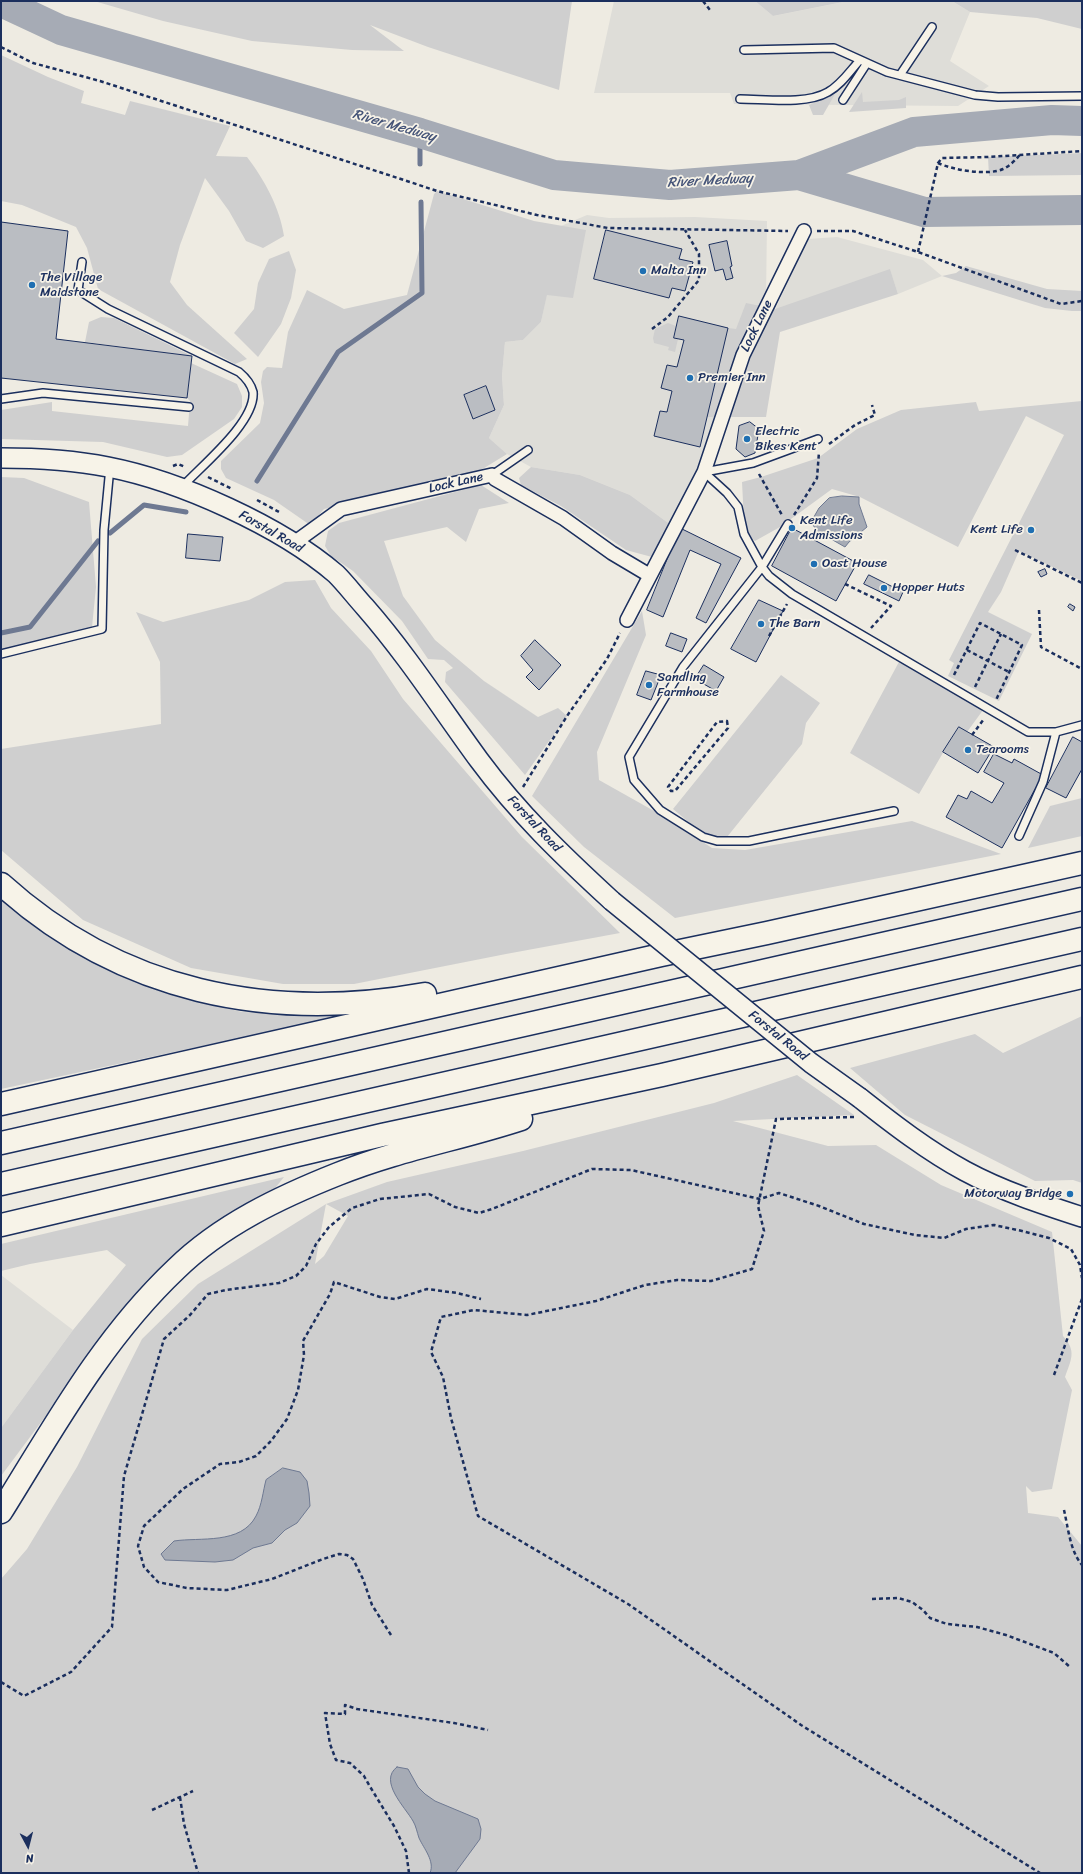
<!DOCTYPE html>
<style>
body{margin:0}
#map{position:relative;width:1083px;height:1874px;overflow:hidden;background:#eeebe2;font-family:Sriracha,sans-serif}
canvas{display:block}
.frame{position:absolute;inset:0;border:2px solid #1b2f5e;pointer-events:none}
.north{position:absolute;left:8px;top:1826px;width:40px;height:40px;-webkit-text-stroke:3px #f7f3e8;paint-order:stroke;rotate:173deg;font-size:11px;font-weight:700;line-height:16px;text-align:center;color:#1b2f5e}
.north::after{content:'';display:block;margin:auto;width:14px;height:18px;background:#1b2f5e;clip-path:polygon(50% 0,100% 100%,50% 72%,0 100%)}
</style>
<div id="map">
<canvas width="1083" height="1874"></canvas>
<div class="frame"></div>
<div class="north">N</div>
</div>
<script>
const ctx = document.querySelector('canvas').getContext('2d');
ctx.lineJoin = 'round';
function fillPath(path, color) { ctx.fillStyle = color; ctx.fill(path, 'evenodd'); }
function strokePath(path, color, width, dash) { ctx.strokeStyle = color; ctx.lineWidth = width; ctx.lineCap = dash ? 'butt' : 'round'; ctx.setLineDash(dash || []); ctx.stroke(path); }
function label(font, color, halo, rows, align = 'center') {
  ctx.font = font + ' Sriracha,sans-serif'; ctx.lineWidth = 3.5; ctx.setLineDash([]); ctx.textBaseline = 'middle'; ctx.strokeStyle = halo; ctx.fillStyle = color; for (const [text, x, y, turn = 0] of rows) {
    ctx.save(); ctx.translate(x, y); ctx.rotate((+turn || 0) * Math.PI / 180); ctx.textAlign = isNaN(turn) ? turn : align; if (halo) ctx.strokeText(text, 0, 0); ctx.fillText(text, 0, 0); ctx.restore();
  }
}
fillPath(new Path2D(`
 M614 1H755L773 16 848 1H952L970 12 950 61 989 86 958 106 734 104 730 93H594Z
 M587 215 609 218 695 217 767 221 766 299 704 455 671 525 630 495 580 475 531 467 507 454 489 438 504 405 502 376 505 342 523 340 541 322 561 226Z
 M837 237 923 260 942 276 898 294 890 270 775 310 808 239Z
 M1 1275 73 1330 1 1428Z`), '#deddd8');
fillPath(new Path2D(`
 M94 1H572L559 90 428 47 370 25 404 51 352 50 252 41 163 21Z
 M755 1H848L773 16Z
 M952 1H1082V29L1037 18 970 12Z
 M1 55 48 77 84 91 81 103 125 115 130 101 230 126 216 156 247 157C264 179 280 208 284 236L263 248 246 241 229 211 205 178 180 245 170 282 187 305 247 359 235 364 98 289 87 248 76 227 22 205 1 201Z
 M862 92 863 102 899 100 906 97V108L849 112Z
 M835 94 823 115H813L809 105Z
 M1082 153V175L989 176 988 157Z
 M437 191 534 221 586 230 573 298 547 295 541 322 523 340 505 342 502 376 504 405 489 438 507 454 476 473 324 509 310 525 274 500 226 478 221 469V461L260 423 264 403 261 382 263 371 267 367 282 368 288 332 307 290 344 309 407 295 434 194ZM486 386 495 410 473 419 464 395Z
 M289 251 296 270 291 298 281 324 258 357 234 333 254 309 258 283 269 259Z
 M966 266 1047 289 1082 291V311H1072L1045 308 942 276 956 273Z
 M890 269 898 294 780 332 766 417H707L728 328 736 329 746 303 775 309Z
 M101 317 114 318 192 356 85 342 89 322Z
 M668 323 676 326 674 338 678 339 675 352 668 350 669 347 654 343 653 338 655 329Z
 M191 363 237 384 242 396V407L234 419 182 455 167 457 103 442 1 439V410L52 402V411L188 426 190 401 187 398Z
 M1082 401V581L1019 551 1001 592 988 612 1032 634 999 701 948 676 954 663 949 660 1064 435 1026 416 958 547 860 497 832 489 780 527 755 541 747 535 744 521 742 482 761 477 818 458 857 429 901 410 976 402 979 411Z
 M531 467 580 475 630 495 671 525 664 542 652 557 626 550 561 506 521 485 519 478Z
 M1 477 24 478 89 502 96 587 92 627 1 650Z
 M481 485 509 503 479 509 466 542 447 527 384 541 403 596 435 640 484 681 538 717 558 708 567 716 525 775 445 682 446 672 453 668 444 660 428 659 402 621 353 571 331 556 325 546 328 531 339 523Z
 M315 580 331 608 371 651 403 699 522 837 620 933 506 954 354 984H283L191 968 83 920 1 850V749L161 724 160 662 136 612 163 622 249 600 285 582Z
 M642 611 646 635 597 752 599 780 663 816 712 848 745 850 912 821 1001 854 675 918 584 847 532 796Z
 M900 660 986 706 967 732 958 727 919 794 850 753Z
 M781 675 820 703 806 723 802 744 727 837 704 835 673 809Z
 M1082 798V836L1028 848 1050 806Z
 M1 896 55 939 95 963 136 983 175 996 242 1012 347 1015 1 1089Z
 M1082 1016V1183L1073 1180 1035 1181 905 1115 850 1068 975 1034 1003 1053Z
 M797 1075 854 1115 733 1121 828 1146 876 1145 941 1185 1052 1232 1063 1336C1077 1351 1071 1360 1065 1377L1072 1390 1052 1489 1032 1492 1026 1486 1028 1513 1058 1517 1082 1546V1873H1V1579L27 1549 77 1467 142 1339 198 1284 326 1204 387 1182 523 1151 714 1103ZM326 1204 348 1216 324 1256 315 1264Z
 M284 1177 276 1187 147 1280 1 1476V1428L73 1330 126 1265 107 1250 30 1264 1 1271V1244Z`), '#cfcfcf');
const water = new Path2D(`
 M842 496 859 497V504L867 527 849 542 845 547 817 531 811 522 819 508 829 498Z
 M283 1468 300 1472 307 1481 309 1493 310 1506 297 1523 285 1530 272 1543 253 1548 233 1560 215 1562 165 1560 161 1554 174 1541C200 1537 241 1545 256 1516 262 1505 263 1491 266 1480Z
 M397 1767 408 1769 418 1787 425 1794 435 1801 478 1819 481 1829 480 1839 455 1873H430C435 1861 424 1849 419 1838 417 1832 416 1826 413 1821 405 1807 378 1781 397 1767Z`);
fillPath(water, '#a6abb5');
strokePath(water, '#6e7992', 1);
strokePath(new Path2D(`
 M420 133V164
 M257 481 338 352 422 293 421 202
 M110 533 144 505 186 512
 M1 633 30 627 98 541`), '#6e7992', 5);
strokePath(new Path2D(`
 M1 2 61 30 420 133 554 175 670 185 799 175 914 132 1052 120 1082 121
 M799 175 924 212 1082 210`), '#a6abb5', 30);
const building = new Path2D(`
 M1 222 68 231 56 339 192 356 187 398 1 378Z
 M606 230 682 249 679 259 693 262 685 291 672 288 669 298 594 279Z
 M727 241 732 266 730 267 733 278 726 280 723 269 715 271 709 245Z
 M679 316 728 328 700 447 654 436 660 411 667 412 672 391 661 388 667 365 677 367 684 340 674 338Z
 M486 386 495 410 473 419 464 395Z
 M750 422 759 429 755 453 745 457 736 449 739 426Z
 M680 528 741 558 706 623 696 618 721 564 690 550 663 617 647 610Z
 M792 528 857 563 836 601 772 566Z
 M188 534 223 537 220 561 186 558Z
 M1045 569 1047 574 1041 577 1038 572Z
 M869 575 903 592 899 601 864 584Z
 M759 600 783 611 756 662 731 649Z
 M1070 604 1075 607 1073 611 1068 607Z
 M671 633 687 639 682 652 666 646Z
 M535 640 561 665 539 690 526 677 533 670 521 656Z
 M704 665 724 677 716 691 695 679Z
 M646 671 661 675 651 700 637 695Z
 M959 727 994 747 978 773 943 752Z
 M1073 737 1082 742V769L1066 798 1046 788Z
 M994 754 1012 763 1014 759 1043 775 1002 848 946 817 958 795 967 799 971 791 992 803 1004 783 984 772Z`);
fillPath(building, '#babdc2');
strokePath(building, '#1b2f5e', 1);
const lane = new Path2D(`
 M744 50 834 48 887 72 975 95 998 97 1082 96
 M900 75 932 27
 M740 99C765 99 806 105 828 92 841 85 850 71 860 60
 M843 100 867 63
 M82 262 78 290 108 309 239 372C245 377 251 384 253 392 256 422 201 466 182 487
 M1 399 43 393 189 407
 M704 472 727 493 738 507 744 534 762 567 683 667 629 757 634 780 660 810 703 837 717 841H749L894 811
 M704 472 753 463 818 439
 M492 475 528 450
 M788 524 762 567 769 576 792 594 1028 732H1056L1082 725
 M1 654 102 629 104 530 110 467
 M1019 836 1043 782 1056 732`);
const street = new Path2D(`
 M294 543 341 509 492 475 495 479 563 518 612 553 649 575
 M627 620 704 472 743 355 804 231`);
const secondary = new Path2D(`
 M1 458C37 458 73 460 108 467 180 481 280 526 336 574 346 584 355 596 365 607 407 655 441 708 479 760 519 814 563 856 612 901
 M860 1098C893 1124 928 1151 965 1171 1002 1191 1042 1204 1082 1217`);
const highway = new Path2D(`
 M1 884C120 992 269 1022 425 994
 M1 1104 661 955 767 933 1082 863
 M1 1143 1082 899
 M1 1184 1082 939
 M1 1225 382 1135 662 1075 1082 977
 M1 1512C54 1427 102 1339 176 1269 221 1225 280 1197 338 1174 397 1150 460 1139 521 1119`);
strokePath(lane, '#1b2f5e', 10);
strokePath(street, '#1b2f5e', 16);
strokePath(secondary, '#1b2f5e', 22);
strokePath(highway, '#1b2f5e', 25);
strokePath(new Path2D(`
 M703 1 710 10
 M1 47 33 63 100 81 410 182 437 191 537 215 608 228 788 231
 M938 163C953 170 988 176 1003 169 1010 166 1015 160 1020 155
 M817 231H853L918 252 1061 304 1082 301
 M918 252 938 163 942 158 988 157 1082 151
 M652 329 668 317 699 280V254L685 230
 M829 444 855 425 875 415 872 405
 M173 466 178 464 185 467
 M759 474 782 515
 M208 477 232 489
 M257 500 279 512
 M794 515 817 478 819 452
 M1015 550 1082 583
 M845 584 891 606 871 628
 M1039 610 1041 647 1082 669
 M769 636 787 604
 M967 650 1009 672
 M954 675 980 623 1022 645 996 700
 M975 687 1001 634
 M727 721 728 728 675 791H671L668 787 717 722Z
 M972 735 984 719
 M523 787 567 716 607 659 620 633
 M854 1117 776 1119 758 1206 764 1231 752 1269 711 1281 677 1280 645 1285 596 1301 527 1315 474 1310 441 1317 431 1352 443 1377 451 1418 478 1516 628 1604 801 1725 1040 1873
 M1054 1375 1082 1299
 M1064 1510C1068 1527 1070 1551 1082 1565
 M872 1599 898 1598 912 1602 923 1610 930 1618 947 1624 977 1627 1006 1635 1054 1653 1070 1667
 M391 1635 372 1605 363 1579 353 1559 347 1555 339 1554 323 1559 272 1579 227 1590 187 1588 158 1582 144 1567 138 1546 144 1526 183 1489 220 1464 239 1462 256 1456 271 1441 287 1419 298 1390 304 1355 303 1341 330 1294 334 1282 380 1297 395 1299 427 1289 457 1293 481 1299
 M1 1682 24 1696 71 1672 112 1627 124 1476 164 1339 190 1315 208 1294 226 1290 279 1283 296 1276 306 1266 316 1244 329 1227 352 1208 380 1199 429 1194 455 1207 479 1213 492 1209 592 1169 631 1170 760 1199 779 1193 819 1206 864 1224 915 1235 944 1238 966 1229 994 1225 1022 1231 1049 1238 1071 1249 1080 1265 1082 1278
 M180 1797 184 1824 198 1873
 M152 1810 193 1791
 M409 1873 406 1851 394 1826 369 1785 364 1776 350 1763 336 1760 330 1744 325 1713 345 1714V1705L357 1709 454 1723 488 1730`), '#1b2f5e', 2.5, [4, 3]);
strokePath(lane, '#f7f3e8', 7);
strokePath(street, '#f7f3e8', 13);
strokePath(secondary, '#f7f3e8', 19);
strokePath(highway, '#f7f3e8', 22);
const secondaryBridge = new Path2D(`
 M612 901 811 1063 860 1098`);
strokePath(secondaryBridge, '#1b2f5e', 22, []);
strokePath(secondaryBridge, '#f7f3e8', 19);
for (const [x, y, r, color] of [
 [643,271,4,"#1f6fb2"],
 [32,285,4,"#1f6fb2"],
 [690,378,4,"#1f6fb2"],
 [747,439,4,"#1f6fb2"],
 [792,528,4,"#1f6fb2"],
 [1031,530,4,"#1f6fb2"],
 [814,564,4,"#1f6fb2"],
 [884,588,4,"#1f6fb2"],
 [761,624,4,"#1f6fb2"],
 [649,685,4,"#1f6fb2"],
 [968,750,4,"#1f6fb2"],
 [1070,1194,4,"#1f6fb2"]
]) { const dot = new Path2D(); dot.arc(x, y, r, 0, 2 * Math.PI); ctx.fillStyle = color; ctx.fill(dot); strokePath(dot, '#f7f3e8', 1.5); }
label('13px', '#1b2f5e', '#f7f3e8', [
 ["Malta Inn",651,271],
 ["The Village",40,278],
 ["Maidstone",40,293],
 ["Premier Inn",698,378],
 ["Electric",755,432],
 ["Bikes Kent",755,447],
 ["Kent Life",800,521],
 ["Admissions",800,536],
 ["Kent Life",1023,530,"right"],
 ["Oast House",822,564],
 ["Hopper Huts",892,588],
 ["The Barn",769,624],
 ["Sandling",657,678],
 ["Farmhouse",657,693],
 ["Tearooms",976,750],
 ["Motorway Bridge",1062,1194,"right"]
], 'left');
label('13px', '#1b2f5e', '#f7f3e8', [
 ["Lock Lane",757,326,-64],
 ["Lock Lane",456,483,-13],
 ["Forstal Road",271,532,30],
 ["Forstal Road",534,824,47],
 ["Forstal Road",778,1036,39]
]);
label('italic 14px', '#455478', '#f7f3e8', [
 ["River Medway",394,126,16],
 ["River Medway",710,181,-3]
]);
</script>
